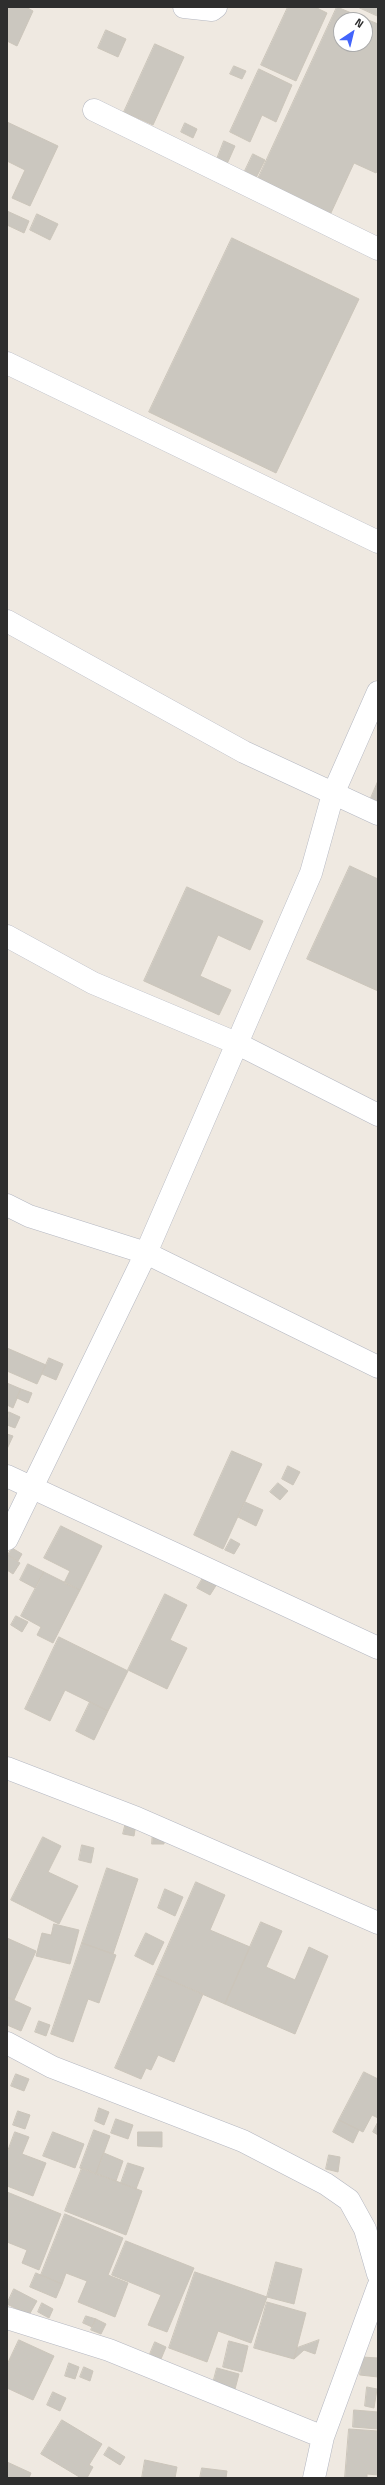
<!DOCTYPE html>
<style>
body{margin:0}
#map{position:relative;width:385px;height:2485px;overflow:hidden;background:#efe9e1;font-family:"Titillium Web",sans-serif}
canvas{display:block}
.frame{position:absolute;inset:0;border:8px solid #2e2e2e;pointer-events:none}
.north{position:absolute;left:333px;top:12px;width:40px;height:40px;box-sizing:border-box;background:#fff;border:1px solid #ababab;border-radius:50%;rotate:35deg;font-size:11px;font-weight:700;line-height:16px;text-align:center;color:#2e2e2e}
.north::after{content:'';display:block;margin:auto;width:14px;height:18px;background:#4264fb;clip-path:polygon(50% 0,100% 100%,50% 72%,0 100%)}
</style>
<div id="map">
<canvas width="385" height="2485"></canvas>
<div class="frame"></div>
<div class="north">N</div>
</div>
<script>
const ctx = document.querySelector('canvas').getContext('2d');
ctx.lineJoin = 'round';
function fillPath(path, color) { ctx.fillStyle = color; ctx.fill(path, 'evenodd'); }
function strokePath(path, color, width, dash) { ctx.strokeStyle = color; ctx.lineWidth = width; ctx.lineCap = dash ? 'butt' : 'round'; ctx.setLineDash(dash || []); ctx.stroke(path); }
const building = new Path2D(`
 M7 7H26L33 11 17 46 7 41Z
 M288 7H315L327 13 296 81 261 65Z
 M337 7 378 24V169L376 173 354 163 330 215 257 181ZM341 20H365V44H341Z
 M358 7H378V16Z
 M106 30 126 39 118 57 98 48Z
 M155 44 184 57 153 125 124 112Z
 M234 66 246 71 242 79 230 74Z
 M259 69 292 85 276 122 262 115 250 142 230 132Z
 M7 122 58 146 30 206 12 198 25 170 7 161Z
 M185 123 197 129 193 138 181 132Z
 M224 141 235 146 227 164 217 159Z
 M253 154 265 160 256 178 244 173Z
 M7 211 29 221 24 233 7 225Z
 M37 214 58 224 50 240 30 230Z
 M232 238 359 299 276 473 149 412Z
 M378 781V801L371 798Z
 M350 866 378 879V991L307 959Z
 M187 887 263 921 250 950 218 935 200 976 231 990 219 1015 144 981Z
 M7 1348 46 1365 37 1384 7 1371Z
 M49 1358 63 1364 56 1380 42 1374Z
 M7 1383 21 1389 13 1408 7 1405Z
 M21 1389 32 1393 28 1403 17 1398Z
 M9 1412 20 1417 15 1428 7 1425Z
 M7 1434 13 1436 7 1449Z
 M232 1451 262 1464 223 1549 194 1535Z
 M288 1466 300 1472 293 1485 282 1479Z
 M278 1483 288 1491 280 1500 270 1492Z
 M245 1502 263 1510 256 1526 238 1517Z
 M61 1526 102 1546 80 1590 64 1583 70 1571 44 1558Z
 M231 1539 240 1544 234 1554 225 1550Z
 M12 1548 22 1554 18 1561 8 1555Z
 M8 1555 20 1563 13 1574 7 1570Z
 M28 1564 44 1572 35 1588 20 1580Z
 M44 1572 80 1590 53 1643 37 1635 41 1627 21 1616Z
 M204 1576 217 1584 210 1595 197 1588Z
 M165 1594 187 1605 170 1640 187 1648 167 1689 128 1670Z
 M16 1616 28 1622 22 1632 11 1625Z
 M59 1637 128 1671 108 1711 65 1690 50 1721 25 1709Z
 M90 1702 108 1711 94 1740 76 1731Z
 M126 1822 136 1824 134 1836 123 1834Z
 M153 1831H164V1844H152Z
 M43 1837 61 1846 48 1872 78 1886 59 1924 11 1900Z
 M82 1845 94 1848 91 1863 79 1860Z
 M107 1868 138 1879 113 1954 82 1943Z
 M196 1882 225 1895 210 1930 250 1947 225 2004 156 1974Z
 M165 1889 183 1897 175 1916 158 1908Z
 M261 1922 282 1931 266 1967 295 1980 309 1947 328 1956 295 2034 225 2004Z
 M54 1924 79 1930 70 1964 36 1956 42 1933 51 1935Z
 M146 1933 164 1942 153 1965 135 1956Z
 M7 1938 36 1951 14 2000 7 1997Z
 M82 1943 116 1955 99 2003 88 1999 73 2042 51 2034Z
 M156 1974 203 1994 174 2062 158 2055 151 2070 146 2068 141 2079 115 2068Z
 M7 1997 31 2008 21 2031 7 2025Z
 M39 2021 50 2025 46 2036 35 2032Z
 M364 2072 378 2079V2118L372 2115 363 2132 339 2120Z
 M16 2074 29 2079 24 2091 11 2086Z
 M99 2108 109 2112 104 2125 95 2121Z
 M18 2111 30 2115 25 2129 13 2125Z
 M116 2119 133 2125 128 2139 111 2133Z
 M339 2120 359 2130 353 2143 333 2132Z
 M378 2122V2135L373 2132Z
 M94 2130 110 2136 96 2174 80 2168Z
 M15 2132 29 2137 22 2154 46 2163 33 2196 7 2186V2153Z
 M53 2132 84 2144 75 2168 43 2156Z
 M138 2132H162V2147L138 2146Z
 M104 2153 123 2161 116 2181 96 2174Z
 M329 2155 340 2157 338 2172 326 2169Z
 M128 2163 144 2168 136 2189 121 2183Z
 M82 2168 142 2191 126 2235 65 2211Z
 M7 2192 61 2214 39 2270 22 2263 27 2250 7 2242Z
 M65 2214 123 2238 108 2275 128 2283 115 2317 78 2302 87 2281 66 2273 62 2284 41 2275Z
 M126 2241 194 2268 167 2332 148 2325 161 2295 112 2275Z
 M276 2262 302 2269 294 2304 267 2297Z
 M195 2272 267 2297 251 2343 218 2331 207 2362 169 2348Z
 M36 2273 62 2284 56 2298 30 2287Z
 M14 2289 37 2301 29 2315 7 2304Z
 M267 2302 306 2313 294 2359 254 2348Z
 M42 2303 53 2309 49 2318 38 2312Z
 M86 2316 96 2319 92 2327 83 2323Z
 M96 2319 106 2324 101 2334 91 2330Z
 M19 2340 54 2356 33 2400 7 2388V2365Z
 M319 2340 315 2354 304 2350 294 2359 297 2348Z
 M229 2341 248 2346 242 2372 223 2367Z
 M155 2342 166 2347 161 2359 150 2354Z
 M362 2357 378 2358V2377L360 2375Z
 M69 2363 79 2367 75 2379 65 2376Z
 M84 2367 93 2371 90 2381 80 2377Z
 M217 2368 239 2374 234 2393 212 2387Z
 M367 2387 377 2389 374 2408 365 2406Z
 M53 2392 66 2398 60 2411 47 2405Z
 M354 2410 378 2412V2429L353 2427Z
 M62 2420 102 2444 89 2465 93 2467 87 2478H81L41 2454Z
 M349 2429 378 2431V2475L367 2474V2478H345Z
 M109 2447 125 2457 120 2465 104 2455Z
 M145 2460 177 2467 175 2478H142Z
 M7 2462 31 2473 29 2478H7Z
 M202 2468 227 2471 226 2478H200Z`);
fillPath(building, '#cbc7bf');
strokePath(building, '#cbc5ba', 1);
const street = new Path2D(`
 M184 7 212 10 216 7
 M94 110 378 249
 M7 363 378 542
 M7 621 244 752 378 814
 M7 936 93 983 236 1043 378 1115
 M7 1205 29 1216 146 1253 378 1367
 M7 1476 378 1648
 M7 1539 146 1253 311 873 333 794 378 692
 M7 1768 137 1818 378 1923
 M7 2043 52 2067 243 2141 326 2184 349 2200 365 2229 378 2274
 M7 2318 109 2350 323 2437
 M314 2478 323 2437 378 2287`);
strokePath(street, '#b4b7c1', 23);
strokePath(street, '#fff', 22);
</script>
